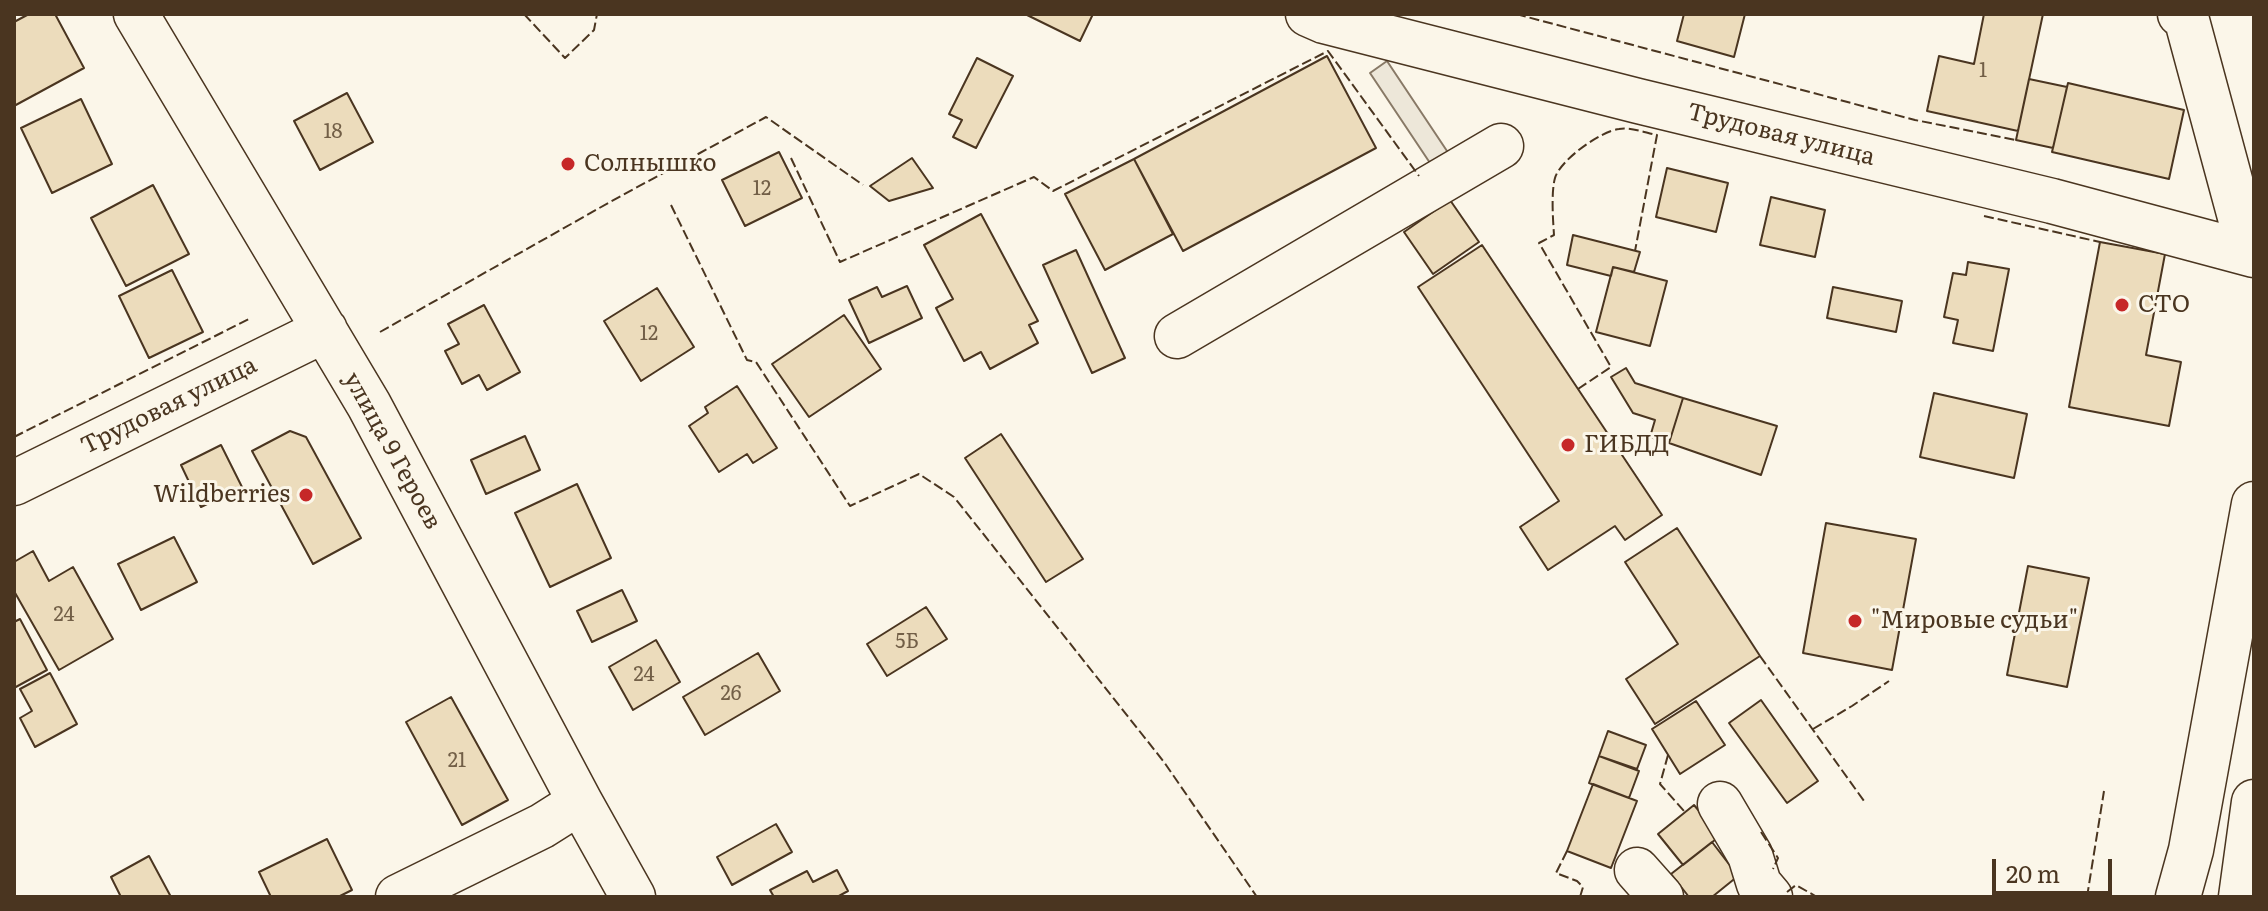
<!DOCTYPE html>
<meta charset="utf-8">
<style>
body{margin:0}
#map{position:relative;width:2268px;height:911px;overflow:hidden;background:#fbf6e9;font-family:Literata,serif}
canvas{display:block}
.frame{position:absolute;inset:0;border:16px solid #4a3520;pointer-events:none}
.scale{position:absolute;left:1992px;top:859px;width:120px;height:36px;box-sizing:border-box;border:4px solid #4a3520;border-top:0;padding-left:10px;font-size:24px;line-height:28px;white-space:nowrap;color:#4a3520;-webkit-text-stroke:6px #fbf6e9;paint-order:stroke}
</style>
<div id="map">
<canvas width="2268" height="911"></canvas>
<div class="frame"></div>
<div class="scale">20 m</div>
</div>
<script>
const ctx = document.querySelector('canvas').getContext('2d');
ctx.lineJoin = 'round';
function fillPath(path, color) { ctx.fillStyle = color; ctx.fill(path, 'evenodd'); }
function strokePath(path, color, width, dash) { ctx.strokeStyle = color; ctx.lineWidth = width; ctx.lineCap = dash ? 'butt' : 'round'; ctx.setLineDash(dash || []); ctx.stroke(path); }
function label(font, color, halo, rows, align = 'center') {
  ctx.font = font + ' Literata,serif'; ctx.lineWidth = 6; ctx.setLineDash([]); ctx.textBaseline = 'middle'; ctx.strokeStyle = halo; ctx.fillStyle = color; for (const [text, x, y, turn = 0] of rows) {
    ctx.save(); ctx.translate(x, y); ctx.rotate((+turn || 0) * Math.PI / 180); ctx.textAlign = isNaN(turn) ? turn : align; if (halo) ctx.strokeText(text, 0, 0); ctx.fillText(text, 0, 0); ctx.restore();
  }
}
const parking = new Path2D(`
 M1387 61 1449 154 1432 166 1370 73Z`);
fillPath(parking, '#ede7d9');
strokePath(parking, '#887966', 2);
const building = new Path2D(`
 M29 14H55L84 68 14 106V22Z
 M1025 14H1093L1080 41Z
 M1684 14H1745L1734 57 1677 41Z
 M1984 14H2043L2018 131 1927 111 1939 56 1974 64Z
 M1327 56 1376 148 1183 251 1134 159Z
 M977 58 1013 76 976 148 953 137 962 120 949 114Z
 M2029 79 2067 87 2053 148 2016 140Z
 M2068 83 2184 110 2169 179 2052 152Z
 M347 93 373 142 320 170 294 121Z
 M81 99 112 164 52 193 21 128Z
 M779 152 802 198 745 226 722 180Z
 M912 158 933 188 889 201 870 186Z
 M1134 159 1173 234 1105 270 1065 194Z
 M1667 168 1728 183 1716 232 1656 217Z
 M153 185 189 254 126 286 91 218Z
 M1771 197 1825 210 1815 257 1760 245Z
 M1450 200 1479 242 1433 274 1404 232Z
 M981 214 1038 321 1029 325 1038 343 990 369 981 352 964 361 936 308 953 299 924 245Z
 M1573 235 1640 252 1634 272 1613 267 1611 276 1567 265Z
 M2100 242 2165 254 2146 355 2181 362 2169 426 2069 407Z
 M1482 245 1662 515 1625 540 1615 526 1548 570 1520 527 1559 501 1418 287Z
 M1076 250 1125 358 1092 373 1043 265Z
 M1968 262 2009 269 1993 351 1953 343 1958 320 1944 317 1953 273 1966 275Z
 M1613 267 1667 281 1650 346 1596 332Z
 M172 270 203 332 149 358 119 296Z
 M907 286 922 318 869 343 849 300 877 287 882 297Z
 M1833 287 1902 301 1896 332 1827 318Z
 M657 288 694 347 641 381 604 321Z
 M484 305 520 372 487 390 479 375 462 384 445 351 459 344 448 324Z
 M844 315 881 369 809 417 772 364Z
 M1626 368 1635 383 1683 398 1669 443 1650 437 1655 420 1633 413 1611 377Z
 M737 386 777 448 753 463 747 454 719 472 689 426 708 413 705 407Z
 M1934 393 2027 414 2014 478 1920 457Z
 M1683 398 1777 426 1761 475 1669 443Z
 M290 431 306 437 361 538 313 564 252 451Z
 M1001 434 1083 559 1046 582 965 458Z
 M525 436 540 470 486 494 471 460Z
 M221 445 242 487 201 507 181 465Z
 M577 484 611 558 550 587 515 513Z
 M1826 523 1916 539 1892 670 1803 653Z
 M1677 528 1760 656 1655 724 1626 679 1678 644 1625 562Z
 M174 537 197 582 141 610 118 564Z
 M33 551 49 581 73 567 113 639 59 670 14 591V562Z
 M2028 566 2089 578 2067 687 2007 675Z
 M622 590 637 621 592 642 577 611Z
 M926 607 947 639 887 676 867 644Z
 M20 619 47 670 14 688V622Z
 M656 640 680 682 633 710 609 667Z
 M758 653 780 691 705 735 683 697Z
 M50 673 77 724 35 747 20 718 32 711 20 689Z
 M451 697 508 800 462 825 406 722Z
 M1761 700 1818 781 1787 803 1729 723Z
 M1696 701 1725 745 1680 774 1652 729Z
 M1608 731 1646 745 1637 769 1599 756Z
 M1599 756 1639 771 1629 798 1589 783Z
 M1593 784 1637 801 1611 868 1567 851Z
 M1694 805 1720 836 1683 865 1658 834Z
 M776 824 792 852 732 885 717 857Z
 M327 839 352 890 338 897H271L259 872Z
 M1712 842 1738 876 1712 897H1689L1671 874Z
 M149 856 171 897H121L111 877Z
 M837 870 848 891 837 897H774L770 890 807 871 813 882Z`);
fillPath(building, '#ecdcbc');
strokePath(building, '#4a3520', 2);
const minor = new Path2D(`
 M136 14 369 405 580 802 633 897
 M1308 14 1324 21 1638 101 2052 201 2254 255
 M2180 14 2186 17 2250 254
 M1177 336 1501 146
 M14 483 325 330
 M1720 804 1750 855 1759 884 1770 897
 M1637 870 1661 897
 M398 897 542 826 580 802`);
const major = new Path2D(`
 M2178 897 2191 850 2254 504
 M2241 897 2254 802`);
strokePath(minor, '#4a3520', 47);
strokePath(major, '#4a3520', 47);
strokePath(minor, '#fbf6e9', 44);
strokePath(major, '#fbf6e9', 44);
strokePath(new Path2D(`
 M524 14 565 58 594 30 597 14
 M1516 14 1915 120 2016 140
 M791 158 840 262 1034 177 1053 191 1328 51 1419 176
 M671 205 747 360 756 362 850 506 919 474 954 497 1164 762 1257 897
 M1984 216 2100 242
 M380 332 610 202 766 117 863 185
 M1578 389 1611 367 1539 243 1554 235C1553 220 1551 192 1555 178 1560 160 1601 131 1619 129 1631 127 1646 133 1657 135L1635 251
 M14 437 249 319
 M1760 656 1864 801
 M1813 729 1852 706 1889 681
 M1668 755 1660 784 1684 811
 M1761 832 1778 858 1773 869
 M1567 851 1556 873 1577 881 1583 887 1580 897
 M1787 892 1796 885 1817 897
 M2087 897 2104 791`), '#4a3520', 2, [10, 4]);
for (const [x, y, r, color] of [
 [568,164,8,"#c62828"],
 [2122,305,8,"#c62828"],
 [1568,445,8,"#c62828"],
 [306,495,8,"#c62828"],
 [1855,621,8,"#c62828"]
]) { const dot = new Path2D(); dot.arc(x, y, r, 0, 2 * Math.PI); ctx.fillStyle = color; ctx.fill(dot); strokePath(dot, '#fbf6e9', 3); }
label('20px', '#725f47', null, [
 ["1",1983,71],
 ["18",333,132],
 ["12",762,189],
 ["12",649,334],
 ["24",64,615],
 ["5Б",907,642],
 ["24",644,675],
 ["26",731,694],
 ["21",457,761]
]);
label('24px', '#4a3520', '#fbf6e9', [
 ["Трудовая улица",1781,135,14],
 ["Трудовая улица",169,406,-26],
 ["улица 9 Героев",392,451,61]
]);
label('24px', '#4a3520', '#fbf6e9', [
 ["Солнышко",584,164],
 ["СТО",2138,305],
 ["ГИБДД",1584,445],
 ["Wildberries",290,495,"right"],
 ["\"Мировые судьи\"",1871,621]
], 'left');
</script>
